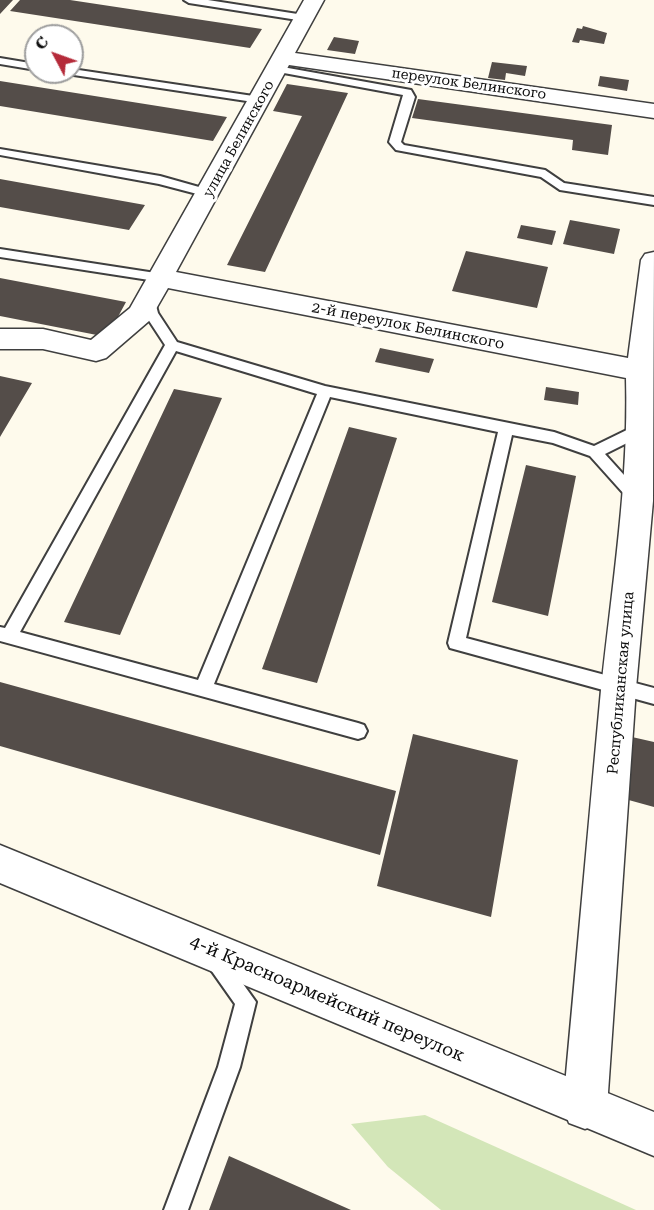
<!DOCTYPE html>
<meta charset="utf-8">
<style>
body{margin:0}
#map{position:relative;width:654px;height:1210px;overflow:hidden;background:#fefaec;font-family:"Roboto Serif",serif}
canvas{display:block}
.north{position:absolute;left:24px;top:24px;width:60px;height:60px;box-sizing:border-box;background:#fff;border:2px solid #9e9e9e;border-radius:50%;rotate:311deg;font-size:16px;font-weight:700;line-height:24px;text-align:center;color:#0c0c0c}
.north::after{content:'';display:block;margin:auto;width:21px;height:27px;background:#b52b3a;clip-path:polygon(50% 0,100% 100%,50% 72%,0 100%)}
</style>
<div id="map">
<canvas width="654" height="1210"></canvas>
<div class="north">С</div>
</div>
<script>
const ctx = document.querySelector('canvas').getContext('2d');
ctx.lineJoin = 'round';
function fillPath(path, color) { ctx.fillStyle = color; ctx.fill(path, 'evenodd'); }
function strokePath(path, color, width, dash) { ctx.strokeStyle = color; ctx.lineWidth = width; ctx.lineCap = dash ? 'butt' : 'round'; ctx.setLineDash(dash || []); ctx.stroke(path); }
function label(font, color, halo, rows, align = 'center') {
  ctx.font = font + ' "Roboto Serif",serif'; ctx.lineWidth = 6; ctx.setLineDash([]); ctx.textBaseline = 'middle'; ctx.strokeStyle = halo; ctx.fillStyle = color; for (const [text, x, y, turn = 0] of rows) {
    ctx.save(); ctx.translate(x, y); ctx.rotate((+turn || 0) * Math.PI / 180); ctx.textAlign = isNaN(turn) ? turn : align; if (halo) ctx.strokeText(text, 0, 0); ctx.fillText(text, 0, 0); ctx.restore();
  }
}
fillPath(new Path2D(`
 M425 1115 636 1210H441L388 1167 351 1124Z`), '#d3e6b8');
fillPath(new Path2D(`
 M0 0H13L0 14Z
 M20 0H70L262 29 250 48 10 11Z
 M583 26 607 33 604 44 580 40 579 43 572 42 577 28 582 29Z
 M334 37 359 41 355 54 327 50Z
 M492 62 527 66 525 76 506 73 505 80 488 78Z
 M600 76 629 80 627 91 598 86Z
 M0 81 227 117 213 141 0 106Z
 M287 84 348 93 265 272 227 265 302 116 273 111Z
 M418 99 612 125 608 155 572 150 573 140 412 118Z
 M0 179 145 205 129 230 0 207Z
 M570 220 620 229 614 254 563 244Z
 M521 225 556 231 552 245 517 238Z
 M466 251 548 267 537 308 452 291Z
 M0 278 126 302 107 337 0 316Z
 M380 348 434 359 429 373 375 362Z
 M0 376 32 383 0 437Z
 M546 387 579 392 578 405 544 400Z
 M174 389 222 398 120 635 64 622Z
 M349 427 397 438 317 683 262 669Z
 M526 465 576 476 548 616 492 602Z
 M0 682 396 791 380 855 0 746Z
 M413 734 518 760 491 917 377 886Z
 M632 737 654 742V807L625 799Z
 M229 1156 351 1210H209Z`), '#544d49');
const service = new Path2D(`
 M184 0H208L304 15 309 18 304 21 189 3Z
 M0 58 36 64V70L0 64Z
 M277 66 411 90 415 97 401 142 404 145 545 170 564 183 654 197V205L560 190 541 177 396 150 389 142 403 95 273 71 272 69Z
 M72 69 260 97 265 100 260 103 67 74 66 72H72Z
 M0 149 160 176 199 187 215 175 221 179 201 195 159 184 0 155Z
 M0 249 162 274 168 278 162 282 0 257Z
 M149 296 154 298 158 313 177 342 325 386 554 432 594 446 637 425H647L649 429 647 433 605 454 643 496 646 500 643 504H633L590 456 553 443 512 435 466 638 654 688V704L450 648 448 643 498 432 330 397 214 684 358 723 364 725 367 731 364 737 358 739 0 641V627L5 628 165 345 144 313 142 301ZM176 351 317 394 198 680 20 632Z
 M214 950 221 953 256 1002 240 1067 188 1210H164L218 1067 235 1004 204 960 207 953Z`);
const minor = new Path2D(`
 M304 0H324L295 53 654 104V118L289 65 176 272 628 358 641 260 645 254 654 252 653 501 636 688 607 1107 601 1123 585 1129 569 1123 563 1107C576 968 588 829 601 690 612 586 629 483 626 378L168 288 149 321 106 358 96 361 43 349H0V329H43L91 340 130 308Z`);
const tertiary = new Path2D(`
 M0 845 654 1112V1156L0 883Z`);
strokePath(service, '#3f3f3f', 4);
strokePath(minor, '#3f3f3f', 3);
strokePath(tertiary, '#3f3f3f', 3);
fillPath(service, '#fff');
fillPath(minor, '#fff');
fillPath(tertiary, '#fff');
label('14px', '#0c0c0c', '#fff', [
 ["переулок Белинского",469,84,8],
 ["улица Белинского",239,139,-61]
]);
label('15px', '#0c0c0c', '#fff', [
 ["2-й переулок Белинского",408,326,11],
 ["Республиканская улица",621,683,-85]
]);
label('18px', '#0c0c0c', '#fff', [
 ["4-й Красноармейский переулок",327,999,23]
]);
</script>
